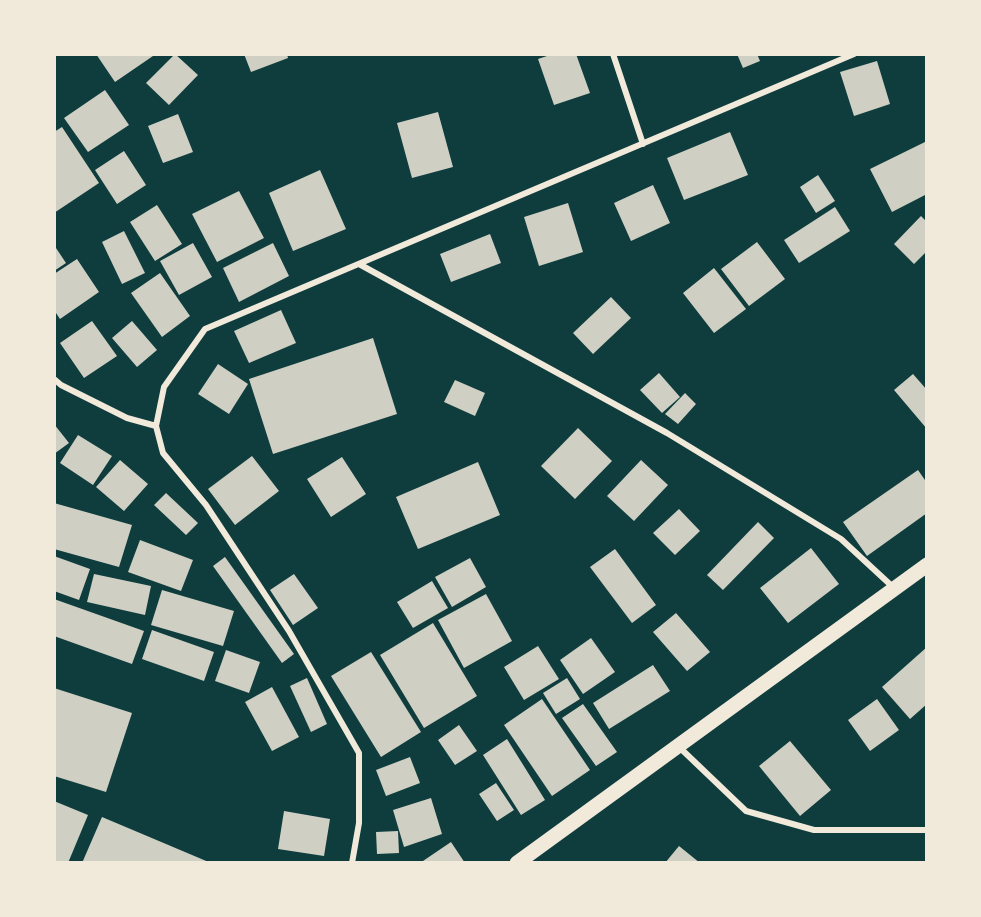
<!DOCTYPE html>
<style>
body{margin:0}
#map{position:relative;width:981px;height:917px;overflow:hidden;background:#0f3d3e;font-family:"Work Sans",sans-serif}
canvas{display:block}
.frame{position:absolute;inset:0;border:56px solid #f1e9da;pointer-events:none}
</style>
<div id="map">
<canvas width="981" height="917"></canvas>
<div class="frame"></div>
</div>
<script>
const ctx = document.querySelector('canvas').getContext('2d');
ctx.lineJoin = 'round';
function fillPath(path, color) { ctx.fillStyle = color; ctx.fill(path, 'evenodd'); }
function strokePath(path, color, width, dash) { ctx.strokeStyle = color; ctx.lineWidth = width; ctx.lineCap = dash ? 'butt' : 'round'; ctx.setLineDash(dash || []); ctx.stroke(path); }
fillPath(new Path2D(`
 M96 54H151L153 56 115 82Z
 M175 54 198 75 169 105 146 83Z
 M244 54H287L288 58 251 72Z
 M553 54H576L590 93 554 105 538 59Z
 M737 54H757L760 61 743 68Z
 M877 61 890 104 854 116 840 72Z
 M105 90 129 125 88 152 64 118Z
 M438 112 453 167 412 178 397 123Z
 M178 114 193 152 163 163 148 126Z
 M62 127 99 183 54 213V132Z
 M730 132 748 175 684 200 667 158Z
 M927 141V194L892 212 870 169Z
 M124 151 146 185 117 204 95 170Z
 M320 170 346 229 293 251 269 193Z
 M818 175 835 201 816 213 800 187Z
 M653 185 670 223 631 241 614 203Z
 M239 191 264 238 217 262 192 214Z
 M568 203 583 252 539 266 524 217Z
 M157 205 182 244 155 261 130 222Z
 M835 207 850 231 799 263 784 240Z
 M921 216 927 222V251L914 264 894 244Z
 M124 231 145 273 122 284 102 242Z
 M490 234 501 263 451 282 440 254Z
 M757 242 785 279 749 306 721 269Z
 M193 243 212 277 179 295 160 261Z
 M273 243 289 276 239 302 223 268Z
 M54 245 66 263 54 271Z
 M77 259 99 292 60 319 54 310V274Z
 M714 268 746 309 714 333 683 293Z
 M160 273 190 316 162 337 131 293Z
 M611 297 631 318 593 354 573 333Z
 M281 310 296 343 249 363 234 331Z
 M92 321 117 356 84 378 60 343Z
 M132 321 157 350 137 367 112 338Z
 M373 338 397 414 273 454 249 379Z
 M218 364 248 384 229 414 198 394Z
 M659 373 680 397 662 413 640 390Z
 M913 374 927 390V429L894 390Z
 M455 380 485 393 475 416 444 402Z
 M685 393 696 404 678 424 665 414Z
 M54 424 69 443 54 454Z
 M578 428 612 461 575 499 541 466Z
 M78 435 112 456 93 485 60 463Z
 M252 456 279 491 235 525 208 489Z
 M342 457 366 494 331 517 307 479Z
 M120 460 148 484 124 511 96 487Z
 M641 460 668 485 634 521 607 496Z
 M478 462 500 515 418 549 396 497Z
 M918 470 927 483V513L867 556 843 522Z
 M166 493 198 523 186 535 154 505Z
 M54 503 132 525 119 567 54 549Z
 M679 509 700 531 675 555 653 533Z
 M758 522 774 538 723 590 707 575Z
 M140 540 193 560 181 591 128 572Z
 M811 548 839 584 788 623 760 588Z
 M615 549 656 605 632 623 590 567Z
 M54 556 90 569 79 600 54 591Z
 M225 557 294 654 282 663 213 566Z
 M470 558 486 587 452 607 435 577Z
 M94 574 151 586 145 615 87 602Z
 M294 574 318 608 293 625 270 590Z
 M432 581 448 608 413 628 397 602Z
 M162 590 234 611 223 646 151 625Z
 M486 594 512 641 464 668 438 620Z
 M54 599 144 631 132 664 54 636Z
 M676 613 710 652 687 671 653 632Z
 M433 623 477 696 424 728 380 655Z
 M152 630 214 652 204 681 142 659Z
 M591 638 615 672 583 694 560 660Z
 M538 646 559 679 524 700 504 667Z
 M927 647V704L910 719 882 687Z
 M226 650 260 662 249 693 215 681Z
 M371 652 421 732 381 757 331 676Z
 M653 665 670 691 609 729 593 703Z
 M307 678 327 724 311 732 290 686Z
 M567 678 580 699 556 714 543 693Z
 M272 687 299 737 272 751 245 702Z
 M54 688 132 713 106 792 54 776Z
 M542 699 590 770 552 796 504 725Z
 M877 699 899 730 870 751 848 720Z
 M583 704 617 752 596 766 562 718Z
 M459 725 477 751 455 765 438 740Z
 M507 739 545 800 521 815 483 755Z
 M790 741 831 790 800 816 759 766Z
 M410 757 420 783 386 796 376 770Z
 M496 783 514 810 497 821 479 794Z
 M431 798 442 834 404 847 393 810Z
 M54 801 88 815 68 863H54Z
 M284 811 330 819 324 856 278 849Z
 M102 817 211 863H82Z
 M398 831 399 853 377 854 376 832Z
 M451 842 465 863H420Z
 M679 846 700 863H665Z`), '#cfcfc3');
strokePath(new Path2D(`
 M613 54 643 144
 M359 264 667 433 841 539 894 588
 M54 379 61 385 127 418 156 426
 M678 746 746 811 814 830H927
 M352 863 359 823V753L289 631 206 505 163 453 156 426 164 387 205 329 854 54`), '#f1e9da', 6);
strokePath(new Path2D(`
 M517 863 927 565`), '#f1e9da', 15);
</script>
